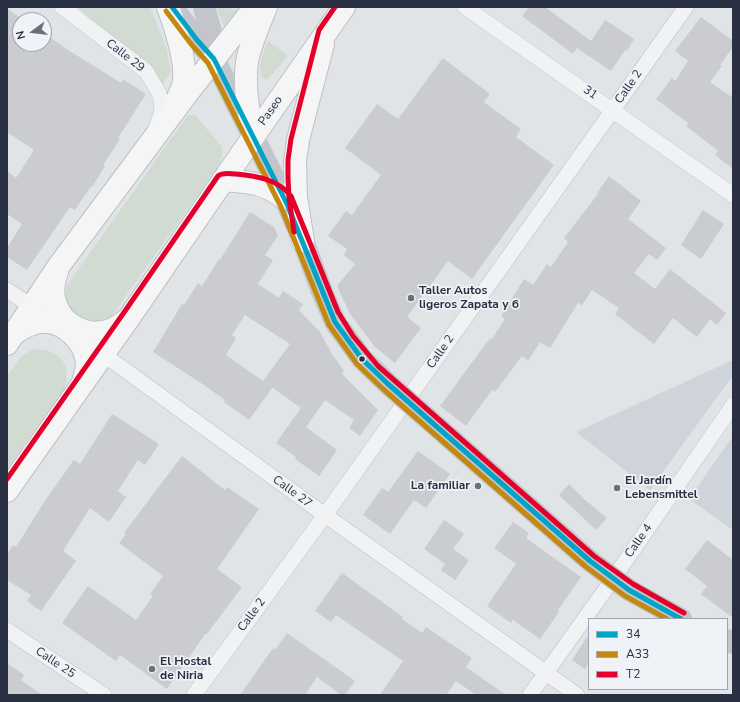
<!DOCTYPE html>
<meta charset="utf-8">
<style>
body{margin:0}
#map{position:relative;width:740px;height:702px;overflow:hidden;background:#e1e4e7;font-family:"Nunito Sans",sans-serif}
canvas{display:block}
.frame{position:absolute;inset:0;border:8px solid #283041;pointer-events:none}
.legend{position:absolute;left:588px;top:618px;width:140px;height:72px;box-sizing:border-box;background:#eff2f7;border:1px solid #9fa4ae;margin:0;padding:5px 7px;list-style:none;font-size:12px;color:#283041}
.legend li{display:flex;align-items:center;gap:8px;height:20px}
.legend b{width:20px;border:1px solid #9fa4ae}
.north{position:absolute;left:12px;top:12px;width:40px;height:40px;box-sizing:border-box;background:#eff2f7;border:1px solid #9fa4ae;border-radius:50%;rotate:255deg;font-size:11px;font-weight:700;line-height:16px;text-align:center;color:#283041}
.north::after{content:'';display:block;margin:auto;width:14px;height:18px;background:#696f7b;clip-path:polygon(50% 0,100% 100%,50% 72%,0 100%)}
</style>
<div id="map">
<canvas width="740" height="702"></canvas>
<div class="frame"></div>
<ul class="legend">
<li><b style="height:5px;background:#02a3c7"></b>34</li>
<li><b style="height:5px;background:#c38810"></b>A33</li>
<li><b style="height:5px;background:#e4002b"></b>T2</li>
</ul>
<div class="north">N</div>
</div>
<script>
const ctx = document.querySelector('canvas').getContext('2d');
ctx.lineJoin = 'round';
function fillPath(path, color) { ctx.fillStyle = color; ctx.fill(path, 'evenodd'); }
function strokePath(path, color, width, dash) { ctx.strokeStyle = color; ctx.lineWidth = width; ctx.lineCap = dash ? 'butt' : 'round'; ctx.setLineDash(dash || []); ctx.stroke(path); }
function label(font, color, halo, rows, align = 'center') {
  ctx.font = font + ' "Nunito Sans",sans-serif'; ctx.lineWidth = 3.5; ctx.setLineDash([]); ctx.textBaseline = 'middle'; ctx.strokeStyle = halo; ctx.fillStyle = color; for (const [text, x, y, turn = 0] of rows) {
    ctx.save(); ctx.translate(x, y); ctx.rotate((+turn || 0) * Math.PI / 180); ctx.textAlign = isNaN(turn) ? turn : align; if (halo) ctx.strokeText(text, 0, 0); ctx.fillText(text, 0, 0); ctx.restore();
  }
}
fillPath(new Path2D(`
 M733 360V375L650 490 576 432Z
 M733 436V530L689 499Z`), '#cfd3da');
fillPath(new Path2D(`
 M77 7H150L166 47 171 71 162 85 155 71Z
 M216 7 242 10 226 31Z
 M268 41 288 56 267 80 261 77C259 64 263 53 268 41Z
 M188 115H195L222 147V155L220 164 111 317 105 322 87 325 67 309 65 293 67 285Z
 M35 349C60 349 72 365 65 388L7 469V376L21 357 28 352Z`), '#d1dbd2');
fillPath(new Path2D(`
 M529 7H545L591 41 605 20 634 39 627 51 625 50 611 71 577 48 573 54 522 16Z
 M7 8 20 18V44H44V33L65 48 121 83 123 79 146 94 118 138 120 139 103 165 105 166 92 187 91 186 75 210 70 207 27 270 7 257V248L22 224 7 214V171L16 178 34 150 7 132Z
 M701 17 733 41V47L720 65 722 66 710 82 733 98V169L715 155 718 151 686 126 688 123 656 99 672 78 675 81 688 61 675 51Z
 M443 58 490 94 484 102 521 129 516 137 554 165 472 279 448 261 407 317 421 328 395 363 375 347 350 314 337 286 355 264 344 255 347 249 328 236 346 211 352 215 381 175 345 148 377 104 398 119Z
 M609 176 641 201 628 219 666 248 657 260 649 254 634 273 655 289 670 269 726 313 717 325 710 319 697 337 673 318 654 344 615 314 619 308 592 290 582 305 578 303 550 348 540 342 528 361 522 356 495 392 492 390 466 426 440 406 490 338 492 339 505 319 501 316 524 279 533 285 547 264 551 267 568 242 564 238 598 194 597 193Z
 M703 210 724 224 701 259 681 245Z
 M250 212 274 227 278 236 265 255 273 260 258 284 279 298 283 291 303 304 299 310 320 332 332 354 344 371 342 374 378 410 360 436 349 428 354 420 325 400 306 427 337 450 319 476 295 459 296 457 276 443 301 408 266 383 272 388 249 420 224 402 225 400 204 385 153 352 182 304 184 305 198 283 202 286 219 259 220 260ZM245 315 290 344 263 381 226 355 236 338 232 335Z
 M112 414 159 444 145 465 138 460 118 491 126 497 109 522 90 508 63 551 76 561 41 611 27 601 31 595 7 580V554L13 545 16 547 46 499 74 460 80 464Z
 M418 451 450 474 426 508 414 500 390 534 363 515 382 488 388 492Z
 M182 456 225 490 227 487 259 509 217 569 242 587 207 634 206 633 167 689 120 655 116 661 62 623 88 586 136 620 153 596 150 594 163 576 119 543 126 534 124 533Z
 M569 484 584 499 607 518 596 530 559 495Z
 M444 520 464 534 453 549 469 560 455 580 441 570 445 564 424 549Z
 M513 522 529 533 526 538 581 577 558 610 559 612 540 639 513 620 511 623 487 606 516 564 494 548Z
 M707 540 733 560V618L701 594 707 586 685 569Z
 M342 573 403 617 402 619 422 633 426 627 472 658 466 667 506 695H476L456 681 446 695H380L403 661 336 615 331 622 315 611Z
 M287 633 355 681 345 695H341L317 677 305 695H240L273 648 275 650Z
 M589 634V662L585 669 572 660Z
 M7 663 24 675 21 680 42 695H7Z`), '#cacccf');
const street = new Path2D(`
 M62 7 146 71 159 93 161 101 162 111 156 128
 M465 7 733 195
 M7 290 39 311
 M96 349 325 515 577 695
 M7 630 104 695
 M194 695 325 515 686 7
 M530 695 613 579 733 405`);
const primary = new Path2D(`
 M168 7C175 25 188 65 183 85 182 90 178 97 176 102
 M254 136C248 113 244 86 247 62 250 44 259 25 266 7
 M223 180C248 182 263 182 284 198
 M303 241 296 197 295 161 298 140 323 44
 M57 272C39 316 91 353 126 320
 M14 334C22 328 30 323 40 322 64 320 87 342 87 367 86 372 84 377 83 382
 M7 344 58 267 189 91 255 7
 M7 491 131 315 242 153 344 7`);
strokePath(street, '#bfc2c5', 16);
strokePath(primary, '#bdc1c5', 24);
strokePath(street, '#f1f2f3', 15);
strokePath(new Path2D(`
 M172 7 197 40 214 59 287 204 303 241 323 294 335 322 362 359 388 384 590 561 629 590 681 619
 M204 7 211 32 214 59
 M727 640 733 643`), '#c2c5c9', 22);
strokePath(primary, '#f5f5f6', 22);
strokePath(new Path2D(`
 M172 7 197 40 214 59 287 204 335 322 362 359 388 384 590 561 629 590 681 619`), '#02a3c7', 5);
strokePath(new Path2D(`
 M166 11 191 44 208 63 281 207 329 325 357 364 383 389 585 566 625 596 667 619`), '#c38810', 5);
strokePath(new Path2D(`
 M294 232 289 198 288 178V160L291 139 319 30 335 7
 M7 479 125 311 218 176C223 172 230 174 236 174 256 176 278 179 291 196L338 312 353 336 378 366 594 556 633 584 684 613`), '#e4002b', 5);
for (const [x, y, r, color] of [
 [411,298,4,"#696f7b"],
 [362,359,3.5,"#283041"],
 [478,486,4,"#696f7b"],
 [617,488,4,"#696f7b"],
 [152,669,4,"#696f7b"]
]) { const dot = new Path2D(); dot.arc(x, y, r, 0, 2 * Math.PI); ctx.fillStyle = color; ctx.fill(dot); strokePath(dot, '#eff2f7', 1.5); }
label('12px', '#283041', '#eff2f7', [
 ["Calle 29",125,56,38],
 ["Calle 2",629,87,-55],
 ["31",590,93,35],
 ["Paseo",271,111,-55],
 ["Calle 2",441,352,-55],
 ["Calle 27",292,492,36],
 ["Calle 4",639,541,-55],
 ["Calle 2",252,615,-54],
 ["Calle 25",55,663,34]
]);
label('bold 12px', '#283041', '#eff2f7', [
 ["Taller Autos",419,291],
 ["ligeros Zapata y 6",419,305],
 ["El Jardín",625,481],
 ["Lebensmittel",625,495],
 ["La familiar",470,486,"right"],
 ["El Hostal",160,662],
 ["de Niria",160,676]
], 'left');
</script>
